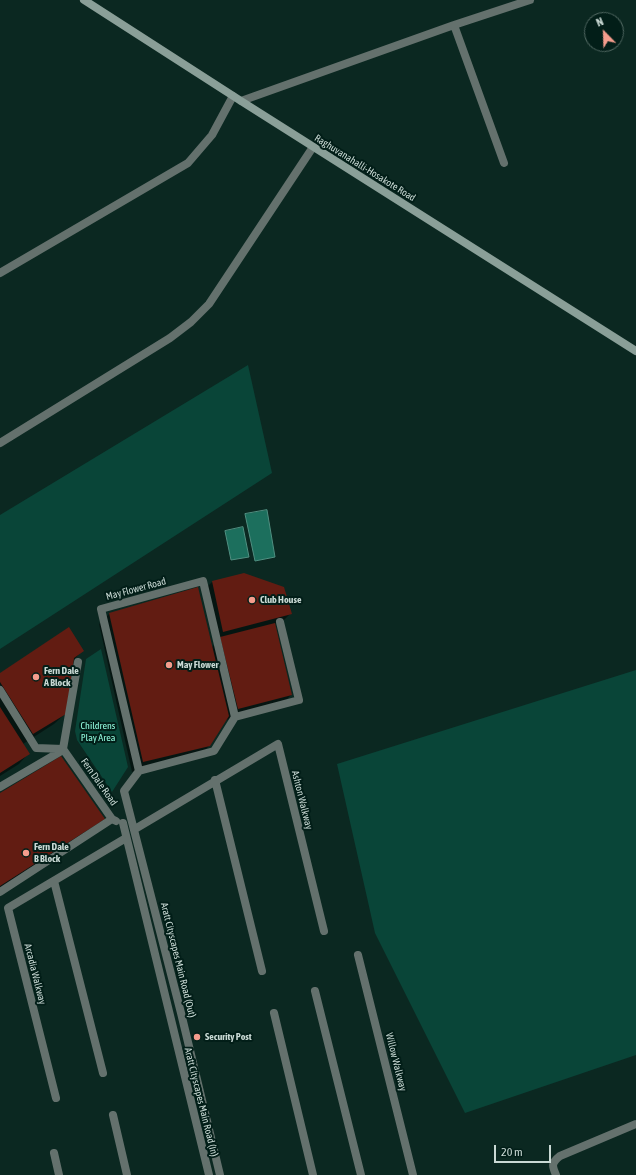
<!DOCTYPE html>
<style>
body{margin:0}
#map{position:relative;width:636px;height:1175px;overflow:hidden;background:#0b2821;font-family:"Asap Condensed",sans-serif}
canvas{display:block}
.north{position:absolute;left:584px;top:12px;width:40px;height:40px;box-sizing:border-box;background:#021e18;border:1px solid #526963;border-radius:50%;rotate:337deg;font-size:11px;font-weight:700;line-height:16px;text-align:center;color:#c9d9d4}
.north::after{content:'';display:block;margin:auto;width:14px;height:18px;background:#f49d8d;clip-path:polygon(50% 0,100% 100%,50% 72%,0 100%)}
.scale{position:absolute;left:494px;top:1145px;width:57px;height:18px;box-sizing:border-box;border:2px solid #c9d9d4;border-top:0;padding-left:5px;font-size:12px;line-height:14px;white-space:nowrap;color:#c9d9d4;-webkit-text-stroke:3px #021e18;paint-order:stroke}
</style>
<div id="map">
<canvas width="636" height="1175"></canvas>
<div class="north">N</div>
<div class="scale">20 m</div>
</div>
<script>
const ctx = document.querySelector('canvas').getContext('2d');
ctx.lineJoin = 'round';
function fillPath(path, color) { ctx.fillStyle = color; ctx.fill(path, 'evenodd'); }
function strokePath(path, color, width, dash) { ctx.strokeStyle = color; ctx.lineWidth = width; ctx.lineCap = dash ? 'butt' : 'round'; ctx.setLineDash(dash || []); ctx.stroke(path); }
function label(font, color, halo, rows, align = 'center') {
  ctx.font = font + ' "Asap Condensed",sans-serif'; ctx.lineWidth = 4; ctx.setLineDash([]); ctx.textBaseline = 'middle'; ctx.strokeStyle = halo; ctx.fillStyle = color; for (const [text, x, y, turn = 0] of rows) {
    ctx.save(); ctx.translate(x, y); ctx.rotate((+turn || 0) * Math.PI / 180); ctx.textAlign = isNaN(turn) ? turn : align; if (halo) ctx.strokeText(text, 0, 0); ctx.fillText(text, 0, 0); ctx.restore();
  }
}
fillPath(new Path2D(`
 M248 365 272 473 0 649V515Z
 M101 649 128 767 112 792 77 740 75 731 86 659Z
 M636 670V1055L465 1113 375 933 337 764Z`), '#094538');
const water = new Path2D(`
 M267 510 275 557 255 561 245 514Z
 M243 527 249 557 231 560 225 531Z`);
fillPath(water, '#1c6f5d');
strokePath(water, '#508f81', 1);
fillPath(new Path2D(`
 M212 582 291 613 283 621 274 624 291 695 281 705 226 720 209 746 199 756 132 772 99 624 109 614 212 647 222 637 215 639 204 590Z
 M82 651 73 661 65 714 54 724 23 744 29 753 19 764 0 776V674Z
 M0 795 93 830 0 889Z`), '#0007');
fillPath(new Path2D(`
 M244 573 284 587 292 614 223 632 212 581Z
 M198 587 229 716 210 746 143 762 109 613Z
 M275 623 292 695 238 709 220 637Z
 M69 627 84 651 74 658 66 714 33 734 0 682V673Z
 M0 707 30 754 0 773Z
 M61 756 105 819 0 886V793Z`), '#621c12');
strokePath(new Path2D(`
 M454 25 504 163
 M241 101 454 25 530 0
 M0 273 188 163 212 135 233 96
 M0 443 170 338 191 322 209 304 313 147
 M0 690 36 748 63 749
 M63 749 112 819 116 821
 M63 749 78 662
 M139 771 101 609 203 581 235 717
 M215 780 262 971
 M0 787 63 750
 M123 823 209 1175
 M135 829 278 744 324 931
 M54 881 103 1073
 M0 892 112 819
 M358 955 413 1175
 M315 991 361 1175
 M274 1013 313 1175
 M56 1098 8 908 126 838
 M113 1115 127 1175
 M54 1153 59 1175
 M220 1175 181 1013 124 791 139 771 214 751 235 717 299 700 280 622
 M556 1175C552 1166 551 1163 560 1156L636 1124`), '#64716d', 8);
strokePath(new Path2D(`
 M84 0 241 101 636 351`), '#8a9f98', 8);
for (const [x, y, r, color] of [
 [252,600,4,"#f49d8d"],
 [169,665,4,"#f49d8d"],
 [36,677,4,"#f49d8d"],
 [26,853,4,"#f49d8d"],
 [197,1037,4,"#f49d8d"]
]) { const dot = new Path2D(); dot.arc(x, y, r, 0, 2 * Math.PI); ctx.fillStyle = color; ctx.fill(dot); strokePath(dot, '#021e18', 1.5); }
label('10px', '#c9d9d4', '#021e18', [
 ["Raghuvanahalli-Hosakote Road",365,168,32],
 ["May Flower Road",136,589,-15],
 ["Fern Dale Road",99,782,55],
 ["Ashton Walkway",302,800,76],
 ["Aratt Cityscapes Main Road (Out)",178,960,76],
 ["Arcadia Walkway",35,974,76],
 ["Willow Walkway",396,1062,76],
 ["Aratt Cityscapes Main Road (In)",201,1102,76]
]);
label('bold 10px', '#c9d9d4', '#021e18', [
 ["Club House",260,600],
 ["May Flower",177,665],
 ["Fern Dale",44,671],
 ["A Block",44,683],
 ["Fern Dale",34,847],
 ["B Block",34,859],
 ["Security Post",205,1037]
], 'left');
label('10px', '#92fbdf', '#021e18', [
 ["Childrens",98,726],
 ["Play Area",98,738]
]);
</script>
